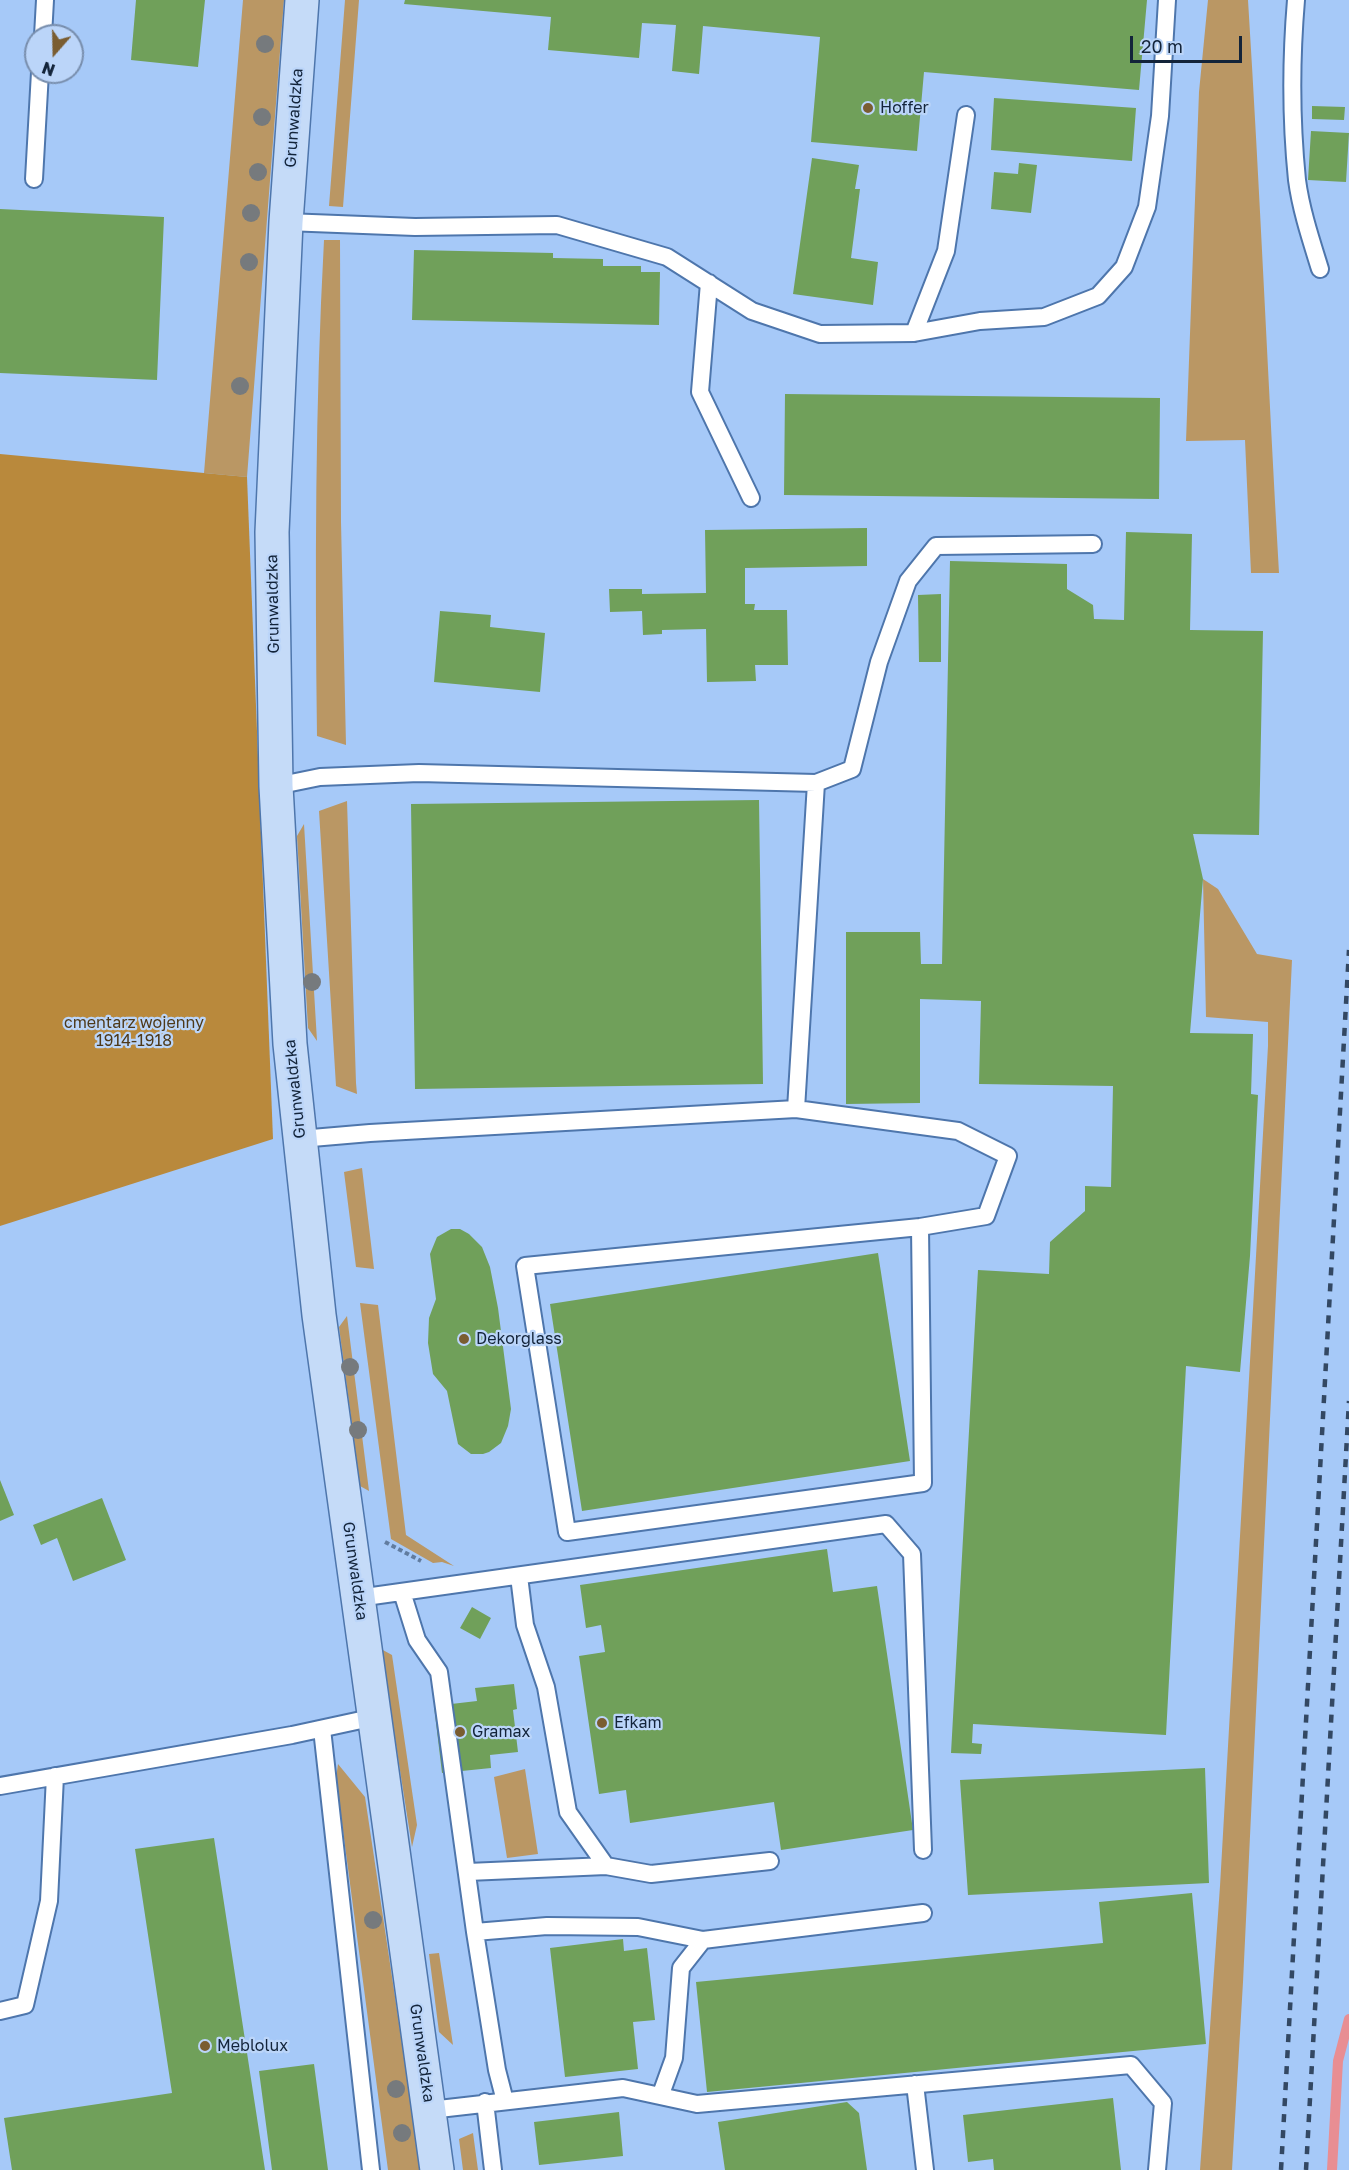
<!DOCTYPE html>
<style>
body{margin:0}
#map{position:relative;width:1349px;height:2170px;overflow:hidden;background:#a6c9f8;font-family:"Golos Text",sans-serif}
canvas{display:block}
.north{position:absolute;left:24px;top:24px;width:60px;height:60px;box-sizing:border-box;background:#bbd5f9;border:2px solid #788ead;border-radius:50%;rotate:200deg;font-size:16px;font-weight:700;line-height:24px;text-align:center;color:#13243a}
.north::after{content:'';display:block;margin:auto;width:21px;height:27px;background:#7a5d31;clip-path:polygon(50% 0,100% 100%,50% 72%,0 100%)}
.scale{position:absolute;left:1130px;top:36px;width:112px;height:27px;box-sizing:border-box;border:3px solid #13243a;border-top:0;padding-left:8px;font-size:18px;line-height:21px;white-space:nowrap;color:#13243a;-webkit-text-stroke:4px #bbd5f9;paint-order:stroke}
</style>
<div id="map">
<canvas width="1349" height="2170"></canvas>
<div class="north">N</div>
<div class="scale">20 m</div>
</div>
<script>
const ctx = document.querySelector('canvas').getContext('2d');
ctx.lineJoin = 'round';
function fillPath(path, color) { ctx.fillStyle = color; ctx.fill(path, 'evenodd'); }
function strokePath(path, color, width, dash) { ctx.strokeStyle = color; ctx.lineWidth = width; ctx.lineCap = dash ? 'butt' : 'round'; ctx.setLineDash(dash || []); ctx.stroke(path); }
function label(font, color, halo, rows, align = 'center') {
  ctx.font = font + ' "Golos Text",sans-serif'; ctx.lineWidth = 4.5; ctx.setLineDash([]); ctx.textBaseline = 'middle'; ctx.strokeStyle = halo; ctx.fillStyle = color; for (const [text, x, y, turn = 0] of rows) {
    ctx.save(); ctx.translate(x, y); ctx.rotate((+turn || 0) * Math.PI / 180); ctx.textAlign = isNaN(turn) ? turn : align; if (halo) ctx.strokeText(text, 0, 0); ctx.fillText(text, 0, 0); ctx.restore();
  }
}
fillPath(new Path2D(`
 M243 0H284L247 477 204 473Z
 M345 0H359L343 207 329 206Z
 M1208 0H1248C1260 191 1268 382 1279 573H1251L1245 440 1186 441 1199 92Z
 M324 240H340L341 522 346 745 317 736C315 570 315 406 324 240Z
 M347 801 356 1083 357 1094 336 1086 319 811Z
 M304 824 317 1041 308 1028 297 836Z
 M1203 879 1218 889 1257 954 1292 960 1243 1982 1232 2170H1200L1220 1886 1268 1046V1022L1206 1017Z
 M362 1168 374 1269 356 1267 344 1172Z
 M360 1303 378 1305 406 1535 454 1566 442 1562 433 1563 391 1539Z
 M347 1316 369 1491 360 1486 339 1327Z
 M381 1649 392 1655 417 1825 412 1847Z
 M338 1764 365 1797 421 2170H388L336 1778Z
 M525 1769 538 1854 507 1858 494 1777Z
 M439 1953 453 2045 439 2032 429 1954Z
 M473 2133 478 2170H463L459 2139Z`), '#ba9764');
fillPath(new Path2D(`
 M0 454 247 477 273 1139 0 1226Z`), '#b9893c');
strokePath(new Path2D(`
 M1332 2170 1338 2061 1349 2019`), '#e88e93', 10);
fillPath(new Path2D(`
 M136 0H205L198 67 131 60Z
 M405 0H1147L1139 90 924 72 917 151 811 142 820 37 703 26 699 74 672 71 676 25 642 23 639 58 548 50 551 17 404 4Z
 M994 98 1136 108 1132 161 991 150Z
 M1312 106 1345 107 1344 120 1312 119Z
 M1311 131 1349 133 1346 182 1308 180Z
 M812 158 859 165 855 189H860L851 258 878 262 873 305 793 294Z
 M1019 163 1037 165 1031 213 991 209 994 172 1018 174Z
 M0 209 164 217 157 380 0 373Z
 M414 250 553 253V258L603 259V266H641V272H660L659 325 412 320Z
 M785 394 1160 398 1159 499 784 495Z
 M867 528V566L745 568V604H755L754 610H787L788 665H755L756 681 707 682 706 629 662 630V634L643 635 642 611 610 612 609 589H642V594L706 593 705 530Z
 M1126 532 1192 534 1190 630 1263 631 1259 835 1193 834 1203 879 1190 1033 1253 1034 1251 1094 1258 1095 1250 1256 1240 1372 1186 1366 1166 1735 973 1724 972 1743 982 1744 981 1754 951 1753 978 1270 1049 1274 1050 1242 1085 1211V1186L1111 1187 1113 1086 979 1084 981 1001 920 999V1103L846 1104V932H920L921 964H942L950 561 1067 564V589L1093 605 1094 619 1124 620Z
 M941 594V662H919L918 595Z
 M440 611 491 615 490 627 545 633 540 692 434 682Z
 M759 800 763 1084 415 1089 411 804Z
 M451 1229H460L469 1234 482 1247 490 1267 498 1308 511 1409 508 1426 501 1443 489 1452 483 1454H471L458 1444 447 1391 433 1374 428 1343 429 1318 436 1299 430 1254 437 1237Z
 M878 1253 910 1461 582 1511 550 1304Z
 M0 1480 14 1515 0 1521Z
 M102 1498 126 1560 73 1581 57 1538 41 1545 33 1525Z
 M827 1549 833 1592 877 1586 913 1830 781 1850 774 1802 630 1823 626 1790 599 1794 579 1656 605 1652 601 1625 586 1628 580 1585Z
 M472 1607 491 1618 480 1639 460 1628Z
 M514 1684 517 1709 513 1710 518 1752 490 1755 491 1768 442 1773 434 1706 477 1701 475 1688Z
 M1205 1768 1209 1883 968 1895 960 1780Z
 M214 1838 265 2170H12L4 2118 172 2093 135 1849Z
 M1192 1893 1206 2044 707 2092 696 1982 1103 1943 1099 1902Z
 M623 1939 624 1951 647 1948 655 2020 633 2022 638 2069 565 2077 550 1948Z
 M314 2064 328 2170H272L259 2071Z
 M1113 2098 1121 2170H994L993 2159 968 2162 963 2115Z
 M847 2102 859 2113 867 2170H725L718 2122Z
 M619 2112 623 2156 539 2165 534 2122Z`), '#70a05a');
const service = new Path2D(`
 M1296 0C1291 59 1291 121 1297 180 1301 210 1311 240 1320 269
 M43 36 45 0
 M34 179 40 72
 M286 222 415 227 557 225 667 257 752 311 820 334 914 333 980 321 1044 317 1098 296 1124 267 1147 207 1160 116 1167 0
 M709 283 700 392 751 498
 M914 333 946 251 966 115
 M276 786 320 777 419 773 816 783 852 769 879 662 908 581 936 546 1093 544
 M796 1109 958 1131 1008 1156 986 1216 920 1227 525 1266 567 1532 923 1483 920 1227
 M300 1139 370 1133 796 1109 816 783
 M519 1576 525 1625 546 1687 568 1812 606 1866 651 1874 770 1861
 M402 1592 417 1640 439 1672 475 1932 497 2070 505 2101
 M358 1598 886 1524 912 1554 923 1850
 M322 1729 371 2170
 M0 1786 292 1735 375 1717
 M468 1872 606 1866
 M475 1932 547 1926 638 1927 703 1940
 M0 2011 25 2005 49 1901 55 1776
 M915 2084 925 2170
 M661 2094 674 2058 681 1968 703 1940 923 1913
 M485 2102 493 2170
 M430 2110 623 2088 697 2104 1131 2065 1163 2103 1157 2170`);
const secondary = new Path2D(`
 M302 0 286 222 272 532 276 786 290 1044 319 1315 437 2170`);
strokePath(service, '#4e76ac', 20);
strokePath(secondary, '#4e76ac', 36);
strokePath(new Path2D(`
 M385 1542 421 1561`), '#617c9f', 4, [4.5, 3]);
strokePath(service, '#fff', 16);
strokePath(secondary, '#c5dbf8', 33);
strokePath(new Path2D(`
 M1281 2170 1349 950
 M1306 2170 1349 1401`), '#334863', 4.5, [8, 8]);
ctx.fillStyle = '#767a7d';
for (const [x, y] of [
 [265,44],
 [262,117],
 [258,172],
 [251,213],
 [249,262],
 [240,386],
 [312,982],
 [350,1367],
 [358,1430],
 [373,1920],
 [396,2089],
 [402,2133]
]) { ctx.beginPath(); ctx.arc(x, y, 9, 0, 2 * Math.PI); ctx.fill(); }
for (const [x, y, r, color] of [
 [868,108,6,"#7a5d31"],
 [464,1339,6,"#7a5d31"],
 [602,1723,6,"#7a5d31"],
 [460,1732,6,"#7a5d31"],
 [205,2046,6,"#7a5d31"]
]) { const dot = new Path2D(); dot.arc(x, y, r, 0, 2 * Math.PI); ctx.fillStyle = color; ctx.fill(dot); strokePath(dot, '#bbd5f9', 2); }
label('16px', '#13243a', '#bbd5f9', [
 ["Hoffer",880,108],
 ["Dekorglass",476,1339],
 ["Efkam",614,1723],
 ["Gramax",472,1732],
 ["Meblolux",217,2046]
], 'left');
label('16px', '#13243a', '#bbd5f9', [
 ["Grunwaldzka",294,118,-86],
 ["Grunwaldzka",273,604,-91],
 ["Grunwaldzka",295,1089,-96],
 ["Grunwaldzka",355,1571,82],
 ["Grunwaldzka",422,2053,82]
]);
label('16px', '#4e3919', '#bbd5f9', [
 ["cmentarz wojenny",134,1023],
 ["1914-1918",134,1041]
]);
</script>
